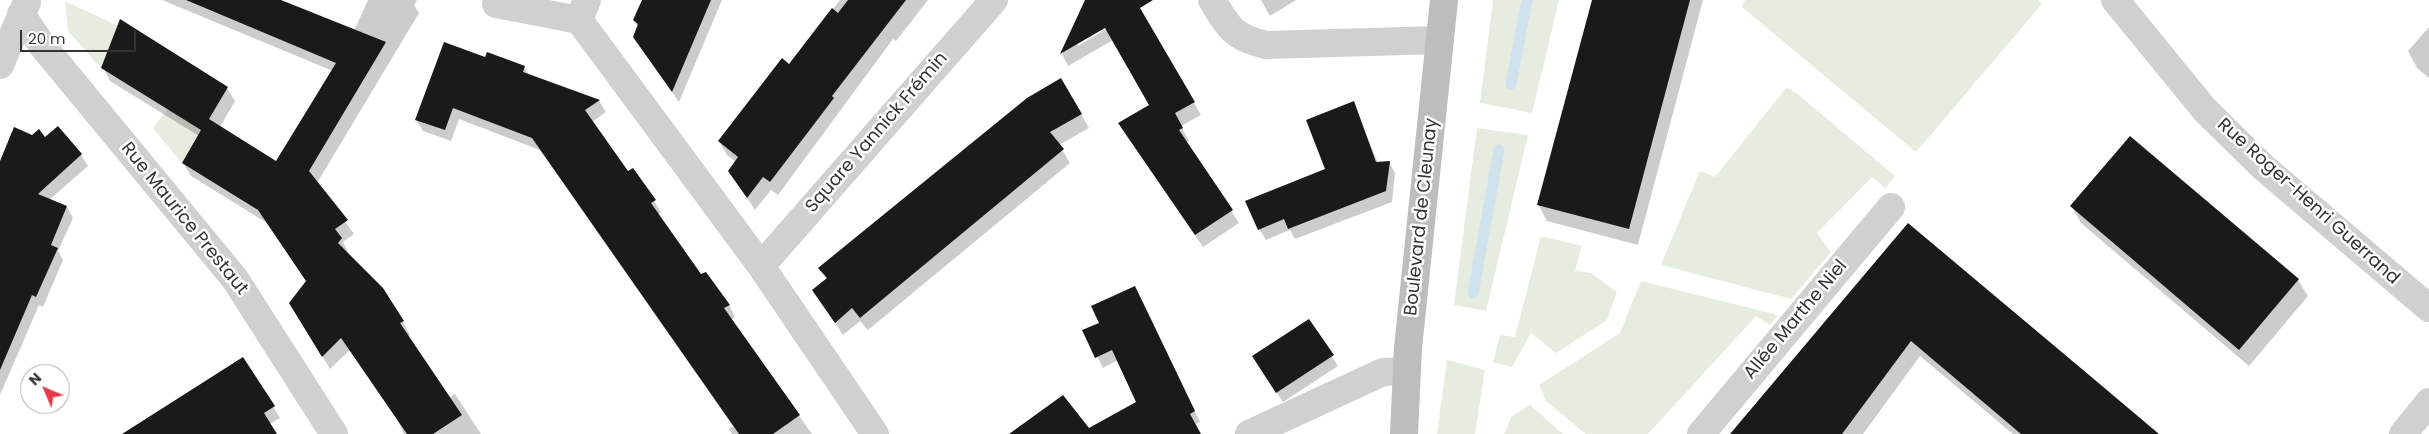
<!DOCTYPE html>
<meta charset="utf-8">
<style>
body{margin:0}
#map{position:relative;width:2429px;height:434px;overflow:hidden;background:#fff;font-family:Poppins,sans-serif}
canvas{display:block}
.north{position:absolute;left:20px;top:364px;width:50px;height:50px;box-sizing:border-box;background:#fff;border:1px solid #adadad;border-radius:50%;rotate:315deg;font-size:14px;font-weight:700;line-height:20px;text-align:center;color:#333}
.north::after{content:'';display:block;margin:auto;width:18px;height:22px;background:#e63946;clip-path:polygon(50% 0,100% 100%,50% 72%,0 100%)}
.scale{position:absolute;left:20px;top:30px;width:116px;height:22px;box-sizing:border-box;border:2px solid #333;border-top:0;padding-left:6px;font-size:15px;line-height:18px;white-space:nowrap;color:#333;-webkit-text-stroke:4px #fff;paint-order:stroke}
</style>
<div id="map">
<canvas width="2429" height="434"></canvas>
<div class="north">N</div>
<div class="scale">20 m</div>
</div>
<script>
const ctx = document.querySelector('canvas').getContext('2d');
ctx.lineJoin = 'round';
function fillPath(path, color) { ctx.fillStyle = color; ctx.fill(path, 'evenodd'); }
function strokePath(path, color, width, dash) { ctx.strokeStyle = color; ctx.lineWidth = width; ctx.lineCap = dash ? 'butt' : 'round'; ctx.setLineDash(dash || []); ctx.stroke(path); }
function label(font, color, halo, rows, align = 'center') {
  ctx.font = font + ' Poppins,sans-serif'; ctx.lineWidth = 5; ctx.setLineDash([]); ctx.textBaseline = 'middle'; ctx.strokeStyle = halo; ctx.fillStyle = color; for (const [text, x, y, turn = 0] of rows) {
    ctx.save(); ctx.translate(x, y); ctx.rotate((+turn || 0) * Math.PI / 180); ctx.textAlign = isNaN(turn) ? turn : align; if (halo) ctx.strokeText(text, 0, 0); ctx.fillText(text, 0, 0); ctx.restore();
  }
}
fillPath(new Path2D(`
 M1493 0H1559L1532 113 1480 103Z
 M1745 0H2038L2042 4 1916 152 1742 7Z
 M65 1 118 26 101 68 68 31Z
 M1786 88 1795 92 1895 176 1885 188 1872 177 1817 233 1831 252 1791 299 1661 265 1700 171 1715 177Z
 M168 109 201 130 182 163 153 128Z
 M1477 128 1528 135 1486 311 1454 305Z
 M1541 236 1582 246 1575 271 1591 273 1617 292 1607 320 1556 353 1531 333 1512 367 1493 362 1500 335 1515 337Z
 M1641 281 1778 315 1770 325 1756 316 1648 434H1586L1546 401 1539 385 1620 333Z
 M1447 360 1485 370 1475 434H1437Z
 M1530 405 1563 434H1504L1512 416Z`), '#e6ecdf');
fillPath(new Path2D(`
 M162 0H278L354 31 368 0H417L414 5 419 13 317 183 354 234 343 242 348 252 347 254 402 321 410 335 408 336 449 398 455 394 481 434H404L397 419 350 350 330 369 298 316 307 282 267 223 191 176 183 163 199 136 110 81 103 67 227 88 235 101 220 127 276 163 333 71Z
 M643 0H722L679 102 641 48 638 27 634 20Z
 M840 0H928L896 41 893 39 778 195 771 190 755 210 738 184 736 162 727 155 719 141 789 65Z
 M1086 0H1135L1201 115 1181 126 1189 141 1186 142 1239 223 1203 247 1127 136 1151 105 1113 40 1068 66 1062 54ZM1110 24 1111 26 1078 46V43Z
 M1261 0H1296L1270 16Z
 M1593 0H1703L1638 245 1547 221 1538 204Z
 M2429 27V78L2417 68 2408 51Z
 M486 59 524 67 529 75 599 101 606 112 592 122 628 173 654 201 661 212 657 215 701 276 729 305 735 317 731 320 812 434H732L729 429 733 426 540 150 459 119 451 141 423 131 416 120Z
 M1061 80 1089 128 1059 145 1070 163 868 330 860 321 843 335 814 290 827 280 820 268Z
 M1353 103 1378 163 1389 162 1395 173 1392 202 1295 239 1290 230 1266 240 1259 229 1327 170Z
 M57 128 81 155 88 166 49 200 67 207 73 218 58 251 63 260 43 307 39 305 0 395V164L32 137 45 139Z
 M2131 138 2298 280 2308 296 2249 366 2081 223 2072 207Z
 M1908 224 2157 434H2013L1920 356 1863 434H1731Z
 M1141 298 1200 422 1195 425 1200 434H1133L1138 403 1118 360 1103 368 1084 330 1100 323Z
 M1309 321 1338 366 1283 402 1259 366Z
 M243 358 280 418 270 424 276 434H207Z`), '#0003');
strokePath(new Path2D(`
 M1511 84 1527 0
 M1473 293 1499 150`), '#cfe2ee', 11);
fillPath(new Path2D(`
 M186 0H281L386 42 309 171 348 220 335 229 342 238 338 243 383 288 404 321 400 323 462 415 433 434H407L341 338 322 357 289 303 306 281 258 210 182 163 201 130 101 68 120 19 228 87 209 119 276 161 336 63Z
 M642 0H711L672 92 633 37 638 24 633 20Z
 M848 0H906L832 96 834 98 770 182 763 177 747 198 728 171 738 157 718 141 782 58 789 64 832 8 838 13Z
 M1085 0H1153L1140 8 1195 102 1175 113 1183 128 1179 130 1233 210 1195 235 1118 123 1149 105 1105 28 1060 54Z
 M1592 0H1690L1629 229 1537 205Z
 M444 42 485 57 487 52 525 66 523 72 600 100 585 110 628 171 633 168 656 200 651 203 701 274 706 272 730 305 724 308 800 415 773 434H739L532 138 453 108 445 130 415 120Z
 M1061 78 1082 114 1050 132 1064 149 860 318 852 308 835 323 812 290 827 278 818 268 1027 98Z
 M1354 101 1376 162 1390 161 1386 191 1288 229 1284 219 1258 230 1245 201 1325 169 1306 120Z
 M58 126 82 154 38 194 67 206 51 245 58 248 36 297 32 295 0 370V161L14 127 32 135 39 129 45 137Z
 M2130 136 2299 279 2239 350 2070 206Z
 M1908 223 2095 380 2159 434H2021L1911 341 1842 434H1730Z
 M1135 286 1195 411 1190 414 1201 434H1009L1063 395 1089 428 1136 402 1112 350 1095 358 1082 330 1099 323 1091 306Z
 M1309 319 1334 355 1276 393 1252 356Z
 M243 357 275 406 264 413 277 434H122Z`), '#1a1a1a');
strokePath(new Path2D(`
 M587 0 579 20 761 266 994 0
 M1212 0C1228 27 1234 38 1266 45L1440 40
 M2115 0 2205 110 2263 167 2429 308
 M496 4 579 20
 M21 14 42 45 235 279 334 434
 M0 65 27 2
 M761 266 875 434
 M1249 434 1383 372 1406 371
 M1701 434 1891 207
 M2403 434 2429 402`), '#d0d0d0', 28);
strokePath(new Path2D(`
 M1404 434 1408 348 1444 0`), '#bdbdbd', 28);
label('18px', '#333', '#fff', [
 ["Square Yannick Frémin",877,133,-49],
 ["Rue Roger-Henri Guerrand",2308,202,42],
 ["Boulevard de Cleunay",1422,217,-84],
 ["Rue Maurice Prestaut",184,219,51],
 ["Allée Marthe Niel",1796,320,-50]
]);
</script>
